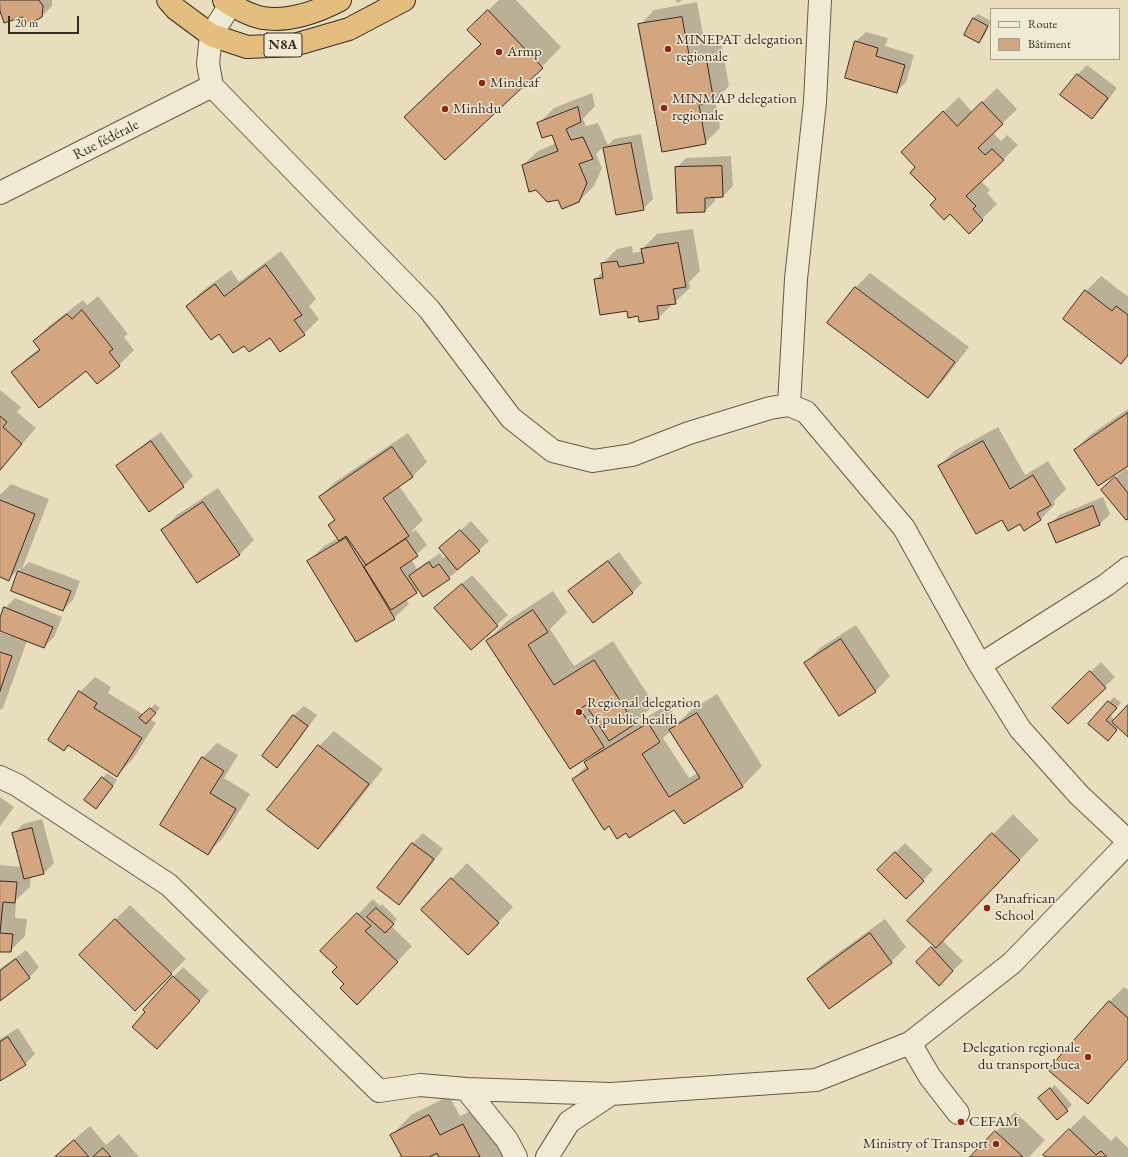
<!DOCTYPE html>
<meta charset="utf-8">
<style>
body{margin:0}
#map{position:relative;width:1128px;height:1157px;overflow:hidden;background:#e8ddbd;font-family:"EB Garamond",serif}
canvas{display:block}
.legend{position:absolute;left:990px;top:8px;width:130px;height:52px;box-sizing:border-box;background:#f0e9d4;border:1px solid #a79d8d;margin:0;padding:5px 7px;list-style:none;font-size:12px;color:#3a2b22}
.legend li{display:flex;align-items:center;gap:8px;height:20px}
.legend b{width:20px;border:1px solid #a79d8d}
.scale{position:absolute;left:8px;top:16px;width:71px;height:18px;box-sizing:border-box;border:2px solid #3a2b22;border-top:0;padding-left:5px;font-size:12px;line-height:14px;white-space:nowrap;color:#3a2b22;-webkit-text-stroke:3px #f0e9d4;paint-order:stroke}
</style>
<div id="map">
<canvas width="1128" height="1157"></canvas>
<ul class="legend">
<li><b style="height:5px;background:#f0e9d4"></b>Route</li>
<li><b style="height:11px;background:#d4a680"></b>Bâtiment</li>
</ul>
<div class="scale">20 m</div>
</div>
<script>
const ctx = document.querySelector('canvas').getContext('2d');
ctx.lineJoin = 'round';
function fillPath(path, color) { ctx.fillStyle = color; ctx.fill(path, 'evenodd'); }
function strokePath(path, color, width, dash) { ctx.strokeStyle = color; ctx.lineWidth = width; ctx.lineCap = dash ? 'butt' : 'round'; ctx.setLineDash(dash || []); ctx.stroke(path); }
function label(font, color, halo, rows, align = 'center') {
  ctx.font = font + ' "EB Garamond",serif'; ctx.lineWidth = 3; ctx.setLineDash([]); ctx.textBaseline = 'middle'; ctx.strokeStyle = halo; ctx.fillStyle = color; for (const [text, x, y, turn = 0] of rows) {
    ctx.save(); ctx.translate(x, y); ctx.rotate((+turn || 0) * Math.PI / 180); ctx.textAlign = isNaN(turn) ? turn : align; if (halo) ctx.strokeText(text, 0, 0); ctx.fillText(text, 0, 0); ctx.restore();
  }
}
fillPath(new Path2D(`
 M0 0H52V6L42 16 24 15 0 8Z
 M499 0H516L561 47 542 67 482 44 468 30Z
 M675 0H682L678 3Z
 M697 2 705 45 721 42 729 86 715 100 720 128 705 143 640 25 654 10Z
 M978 14 991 21 984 37 979 41 973 18Z
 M866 32 888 38 885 46 914 55 906 82 896 92 856 41Z
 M1087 65 1117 88 1102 108 1092 118 1062 95 1078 74Z
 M997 88 1017 109 993 133 1001 141 1007 135 1018 145 981 181 990 190 987 193 997 204 969 232 937 199 917 167V137L959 97 972 112Z
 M592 93 595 106 583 119 586 126 598 123 608 145 614 139 641 134 653 199 643 209 617 214 604 146 596 154 602 168 594 186 579 201 558 199 523 165 538 151 556 143 553 134 539 123 554 108Z
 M731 156 733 186 723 196H715V201L705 211 678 212 676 168 686 158Z
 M693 229 700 271 689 282 690 288 658 318 639 315 628 310 595 279 603 272 602 264 617 249 632 246 633 253 643 251 642 249 657 234Z
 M281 251 316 299 309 306 319 319 304 334 270 336 244 344 220 333 187 306 202 291 231 270 239 282Z
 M870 273 969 347 943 381 928 396 855 288Z
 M1101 276 1127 296 1128 295V356L1121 363 1064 319 1086 291Z
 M98 296 128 334 124 337 134 350 119 365 97 383 86 369 13 373 27 358 40 348 34 341 49 326 83 300 87 305Z
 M0 390 21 407 17 412 36 428 0 469Z
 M1128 409V465L1075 450 1090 435Z
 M998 427 1025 475 1048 461 1066 489 1054 501 1055 504 1041 519 1024 529 1020 522 1002 519 939 466 954 451Z
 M161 432 193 476 183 486 117 466 127 457Z
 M408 433 427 462 412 477 399 486 423 520 410 533 416 530 427 545 411 559 417 569 440 553 443 558 446 556 440 548 471 521 489 541 449 578 420 590 406 599 409 604 394 618 309 561 324 546 338 538 329 525 335 519 320 497 335 482Z
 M1126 468 1128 471V517L1112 480Z
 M11 484 49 499 22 569 29 562 80 581 73 600 63 610 12 590 21 567 9 579 0 576V495Z
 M218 488 254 540 239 555 162 530 177 515Z
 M1103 497 1110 514 1100 524 1056 542 1049 525 1059 515Z
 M619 552 642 583 632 593 570 591 580 581Z
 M472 575 508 615 471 648 446 598Z
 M553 591 567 612 550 629 574 666 613 641 654 704 634 725 668 704 679 722 690 711 717 694 762 766 743 786 684 823 675 808 626 832 610 825 573 779 587 765 585 763 596 752 487 641 507 621ZM671 731 698 773 689 778 663 738Z
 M15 598 62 617 54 637 44 647 27 641 3 708 0 710V632L10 636 11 634 0 630V621L5 608Z
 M856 625 890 676 876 691 839 715 805 663 820 648Z
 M1101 662 1115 677 1068 723 1053 708Z
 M95 677 111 687 108 693 144 715 155 704 160 708 150 719 156 723 132 760 117 775 69 745 64 749 80 692Z
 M1114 697 1121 703 1110 715 1115 720 1128 706V735L1119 727 1112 735 1089 724Z
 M304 706 317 715 287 756 277 766 263 756 294 715Z
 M334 731 383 769 333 833 318 848 269 810 319 746Z
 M217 743 238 755 224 778 250 794 222 839 207 854 202 758Z
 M107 773 117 780 101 803 103 778Z
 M0 797 14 807 0 826Z
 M1013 814 1039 840 942 940 963 961 939 984 917 962 934 945 909 921Z
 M42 819 54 863 44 873 31 876 30 887 16 900 15 918 27 919 25 936 10 951H0V865L22 867 13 834 23 824Z
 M423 833 443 849 409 894 399 904 379 888 413 843Z
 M905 843 933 870 906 898 878 870Z
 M467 863 513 907 483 938 422 909Z
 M373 899 380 906 382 904 397 919 391 926 412 946 372 988 345 984 338 967 322 951Z
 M130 905 186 959 135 1009 80 955Z
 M885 919 906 947 891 962 830 1007 808 979 823 964Z
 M26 950 39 967 30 977 0 1000V969Z
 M183 967 209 991 157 1048 173 977Z
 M1124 987 1128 990V1059L1088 1103 1109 1002Z
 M18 1028 35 1054 25 1064 0 1080V1039Z
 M1055 1085 1072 1105 1057 1119 1044 1094Z
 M449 1096 460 1116 483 1105 507 1152 502 1157H398L401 1154 392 1135 411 1115Z
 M1015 1112 1045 1140 1029 1157H972Z
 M1084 1115 1111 1141 1116 1136 1128 1148V1157H1047L1069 1130Z
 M90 1126 106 1145 119 1134 139 1157H54Z`), '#0003');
const building = new Path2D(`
 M0 0H39L43 6 42 17 35 21 30 22 25 20 23 17 4 23 0 11Z
 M488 10 543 68 445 160 404 117 481 44 467 30Z
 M682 17 690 60 706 57 714 102 699 105 706 144 662 152 638 24Z
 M973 18 988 26 979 43 964 35Z
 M855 41 878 48 876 56 905 65 897 93 845 78Z
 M1077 74 1108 98 1092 119 1060 95Z
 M982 102 1003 124 978 148 985 155 992 149 1004 160 966 196 976 206 973 209 983 220 969 234 950 214 944 220 930 205 936 199 910 173 915 167 901 152 943 111 957 126Z
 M578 107 581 122 566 129 571 140 583 137 593 159 579 164 587 183 579 202 562 209 558 200 547 202 536 190 529 192 522 165 558 151 552 135 542 138 537 123Z
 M631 143 644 210 616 215 603 148Z
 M722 166 723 197 705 198V212L677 213 675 167Z
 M678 243 686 287 673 289 676 304 657 306 659 319 639 322 638 316 628 318 627 311 600 315 594 279 603 278 601 263 617 261 619 267 644 263 641 249Z
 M266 265 302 315 294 320 305 335 280 352 270 338 249 352 244 346 233 353 219 334 211 340 186 306 215 284 224 296Z
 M855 287 955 362 928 398 827 323Z
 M1085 290 1112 311 1116 306 1128 315V355L1121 364 1063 319Z
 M82 310 113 349 109 352 120 366 97 384 86 371 39 408 11 372 40 350 33 341 67 314 72 319Z
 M1128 413V466L1098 486 1074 450Z
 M0 416 7 422 3 427 22 444 0 470Z
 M151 441 184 487 149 512 116 466Z
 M983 441 1010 489 1033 475 1051 505 1037 513 1041 520 1024 531 1020 524 1008 531 1002 520 976 534 938 466Z
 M392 447 413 477 383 498 409 536 366 565 346 536 339 541 328 525 335 520 319 497Z
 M1115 477 1128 493V519L1126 520 1101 490Z
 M0 500 35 514 9 581 0 577Z
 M203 502 240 555 197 583 161 530Z
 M1093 506 1100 525 1056 543 1048 524Z
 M460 530 480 551 457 570 439 548Z
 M346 538 395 619 356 642 307 561Z
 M406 539 418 556 400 568 417 593 391 610 364 567Z
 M608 561 633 593 593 623 568 591Z
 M429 562 433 568 439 564 450 579 423 597 409 576Z
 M18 571 71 591 63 611 11 591Z
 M462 584 498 626 471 650 434 608Z
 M4 607 53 627 44 648 0 631V618Z
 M533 610 548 632 528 645 554 685 594 660 635 724 609 741 586 705 580 709 604 747 570 769 486 641Z
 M841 639 876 692 839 716 804 663Z
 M0 652 12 656 0 691Z
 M1090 671 1106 688 1068 724 1052 708Z
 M79 691 97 703 94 708 142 738 117 777 68 745 64 751 48 740Z
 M1108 701 1117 708 1106 720 1117 730 1108 741 1088 724Z
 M1128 705V737L1112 722Z
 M150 708 156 713 146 724 139 718Z
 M697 713 743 787 684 824 674 810 629 838 626 833 617 839 609 826 604 830 572 779 588 769 584 762 648 723 660 742 642 754 669 797 700 778 669 730Z
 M293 715 308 726 277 768 262 756Z
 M318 745 369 784 318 849 267 810Z
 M202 757 224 771 210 793 236 809 208 855 160 825Z
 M102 777 113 786 96 809 84 800Z
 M32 828 44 874 24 879 12 833Z
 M992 833 1020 860 936 948 907 921Z
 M412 843 434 859 399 905 377 888Z
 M895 852 924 881 906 899 877 870Z
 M451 878 499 923 468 955 421 910Z
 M0 881 17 882 15 903 3 902 0 933 13 934 11 952H0Z
 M376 908 394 924 385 933 367 917Z
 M357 913 371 926 365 931 398 962 357 1005 340 988 344 984 332 972 337 967 320 951Z
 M115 919 172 974 135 1011 79 955Z
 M870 933 892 963 829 1009 807 979Z
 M931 947 953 971 939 986 916 962Z
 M16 959 30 978 0 1001V971Z
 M173 976 200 1001 157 1049 132 1027 145 1012 143 1010Z
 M1109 1001 1128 1018V1059L1088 1104 1048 1070Z
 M8 1037 26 1065 0 1081V1042Z
 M1050 1088 1068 1111 1057 1120 1038 1098Z
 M429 1115 440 1135 463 1124 480 1157H439L437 1153 429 1157H402L390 1135Z
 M1069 1129 1096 1155 1101 1151 1107 1157H1046L1043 1155Z
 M995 1131 1023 1157H970Z
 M74 1140 89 1157H55Z
 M103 1148 111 1157H93Z`);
fillPath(building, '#d4a680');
strokePath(building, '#3a2b22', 1);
const minor = new Path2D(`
 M230 5 211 35 208 64 212 86 429 309 511 418 553 451 593 461 632 455 689 433 770 408 789 405 806 412 904 528 980 665 1020 729 1079 795 1128 841
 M0 193 212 86
 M789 405 796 279 815 102 820 0
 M980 665 1106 585 1128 568
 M0 777 17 785 169 885 379 1091 420 1085 466 1089 611 1094 816 1080 910 1043 1012 963 1128 843
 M910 1043 930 1077 958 1113
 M466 1089 507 1140 516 1157
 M547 1157 569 1122 611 1094`);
const highway = new Path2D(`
 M168 0 176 9 211 35 247 47 294 45 349 29 404 0
 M224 0C231 6 254 17 263 18 289 22 317 12 340 0`);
strokePath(minor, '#665849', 24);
strokePath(highway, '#3a2b22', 24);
strokePath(minor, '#f0e9d4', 22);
strokePath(highway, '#e4be7e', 22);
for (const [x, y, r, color] of [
 [668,49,4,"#8f2418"],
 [499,52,4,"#8f2418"],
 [482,83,4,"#8f2418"],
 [664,108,4,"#8f2418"],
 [445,109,4,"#8f2418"],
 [579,712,4,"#8f2418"],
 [987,908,4,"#8f2418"],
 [1088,1057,4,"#8f2418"],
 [961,1122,4,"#8f2418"],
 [996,1144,4,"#8f2418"]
]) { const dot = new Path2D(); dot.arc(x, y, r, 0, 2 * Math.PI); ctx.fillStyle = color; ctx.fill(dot); strokePath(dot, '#f0e9d4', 1.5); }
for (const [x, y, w] of [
 [283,45,38]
]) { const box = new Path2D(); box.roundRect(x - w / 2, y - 12, w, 24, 3); ctx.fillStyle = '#f0e9d4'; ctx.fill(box); strokePath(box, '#3a2b22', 1); }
label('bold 14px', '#3a2b22', null, [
 ["N8A",283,45]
]);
label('15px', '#3a2b22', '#f0e9d4', [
 ["MINEPAT delegation",676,40],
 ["regionale",676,57],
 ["Armp",507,52],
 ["Mindcaf",490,83],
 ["MINMAP delegation",672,99],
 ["regionale",672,116],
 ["Minhdu",453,109],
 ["Regional delegation",587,703],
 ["of public health",587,720],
 ["Panafrican",995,899],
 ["School",995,916],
 ["Delegation regionale",1080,1048,"right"],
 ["du transport buea",1080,1065,"right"],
 ["CEFAM",969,1122],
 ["Ministry of Transport",988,1144,"right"]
], 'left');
label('15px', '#3a2b22', '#f0e9d4', [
 ["Rue fédérale",106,140,-27]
]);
</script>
